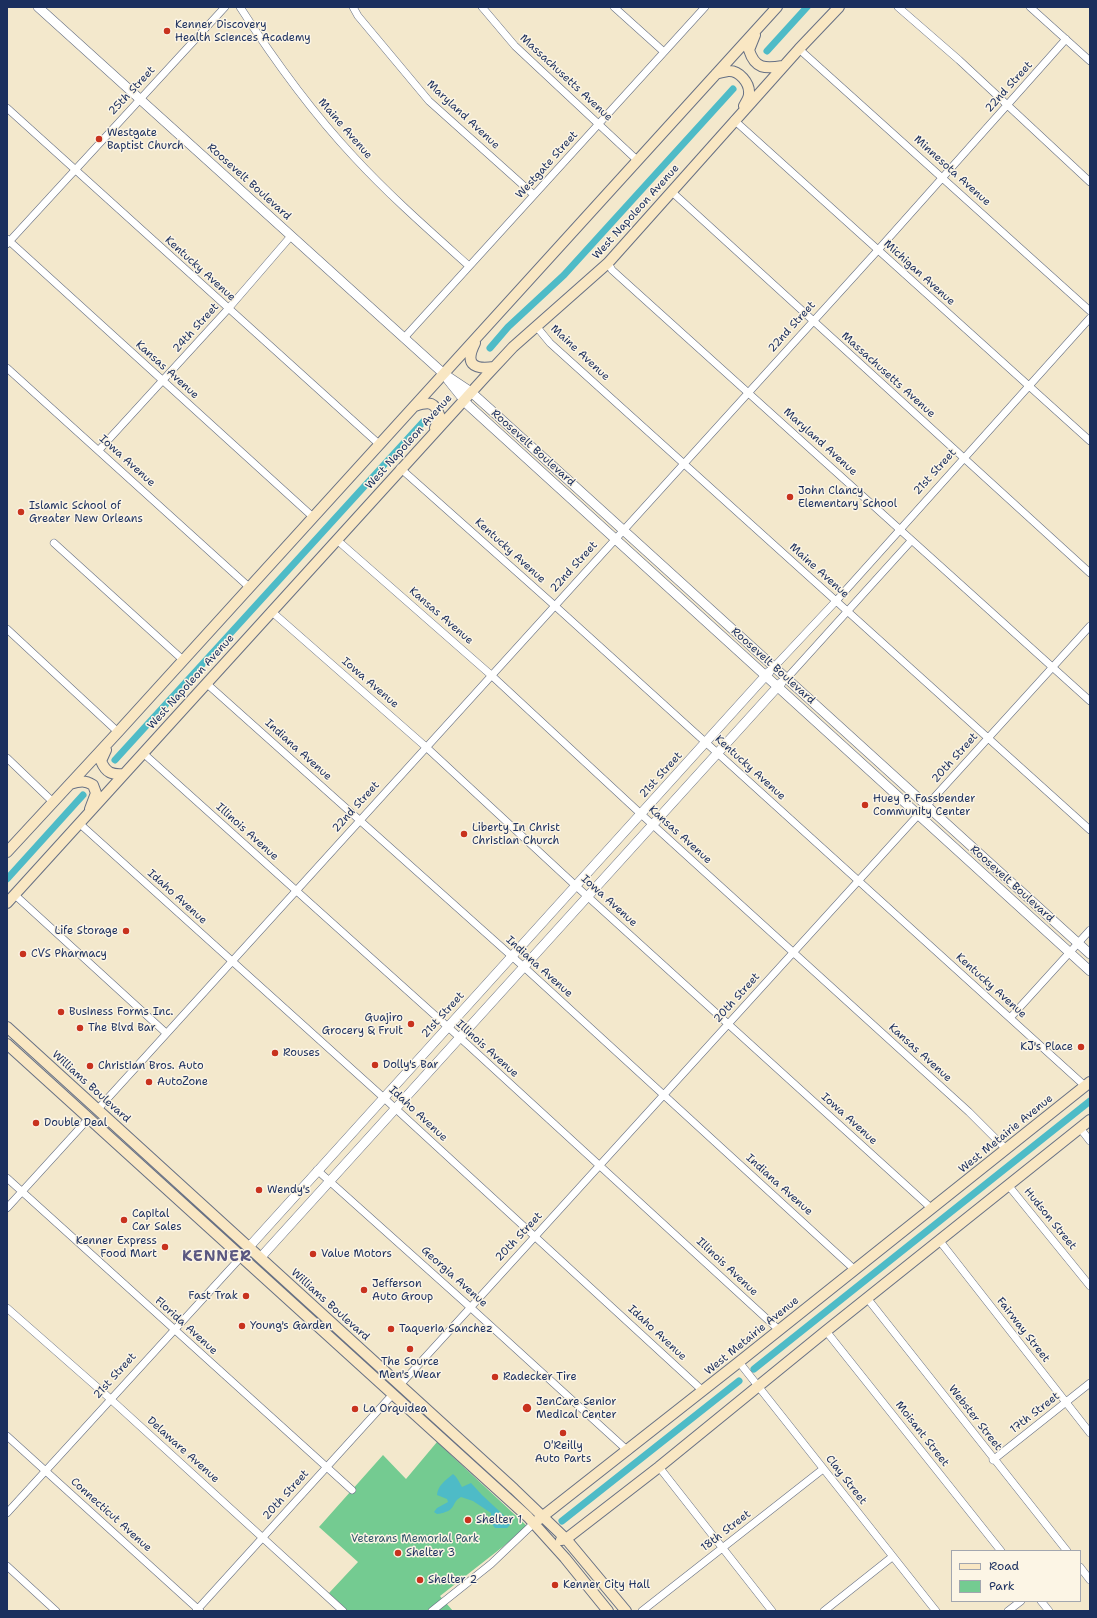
<!DOCTYPE html>
<style>
body{margin:0}
#map{position:relative;width:1097px;height:1618px;overflow:hidden;background:#f3e8cc;font-family:"Shantell Sans",sans-serif}
canvas{display:block}
.frame{position:absolute;inset:0;border:8px solid #1b2f5e;pointer-events:none}
.legend{position:absolute;left:951px;top:1550px;width:130px;height:52px;box-sizing:border-box;background:#fcf5e5;border:1px solid #a2a6af;margin:0;padding:5px 7px;list-style:none;font-size:12px;color:#1b2f5e}
.legend li{display:flex;align-items:center;gap:8px;height:20px}
.legend b{width:20px;border:1px solid #a2a6af}
</style>
<div id="map">
<canvas width="1097" height="1618"></canvas>
<div class="frame"></div>
<ul class="legend">
<li><b style="height:5px;background:#f9e7c3"></b>Road</li>
<li><b style="height:11px;background:#74cb91"></b>Park</li>
</ul>
</div>
<script>
const ctx = document.querySelector('canvas').getContext('2d');
ctx.lineJoin = 'round';
function fillPath(path, color) { ctx.fillStyle = color; ctx.fill(path, 'evenodd'); }
function strokePath(path, color, width, dash) { ctx.strokeStyle = color; ctx.lineWidth = width; ctx.lineCap = dash ? 'butt' : 'round'; ctx.setLineDash(dash || []); ctx.stroke(path); }
function label(font, color, halo, rows, align = 'center') {
  ctx.font = font + ' "Shantell Sans",sans-serif'; ctx.lineWidth = 3; ctx.setLineDash([]); ctx.textBaseline = 'middle'; ctx.strokeStyle = halo; ctx.fillStyle = color; for (const [text, x, y, turn = 0] of rows) {
    ctx.save(); ctx.translate(x, y); ctx.rotate((+turn || 0) * Math.PI / 180); ctx.textAlign = isNaN(turn) ? turn : align; if (halo) ctx.strokeText(text, 0, 0); ctx.fillText(text, 0, 0); ctx.restore();
  }
}
fillPath(new Path2D(`
 M437 1442 528 1527 440 1596 453 1611H343L345 1608 329 1593 358 1562 319 1527 383 1455 406 1479Z`), '#74cb91');
fillPath(new Path2D(`
 M453 1474C457 1477 459 1482 462 1487L471 1483 482 1495 510 1521V1525L507 1528H495L491 1523V1513L473 1501 461 1497C450 1503 458 1511 437 1514L434 1512 437 1508 448 1502 447 1499 437 1495C438 1485 445 1481 453 1474Z`), '#4ebbc7');
strokePath(new Path2D(`
 M767 51 807 7
 M490 348 508 327 564 275 733 89
 M115 760 423 422
 M7 879 83 795
 M754 1369 1090 1101
 M562 1521 739 1381`), '#4ebbc7', 7);
const minor = new Path2D(`
 M240 7C274 60 311 111 354 157 390 196 430 231 469 266
 M353 7 358 16 429 101 534 195
 M482 7 515 46 638 161
 M614 7 664 52
 M898 7 959 60 1090 182
 M1030 7 1090 61
 M799 49 1090 311
 M7 108 380 445
 M734 120 1090 441
 M672 192 1090 573
 M7 239 313 517
 M7 244 225 7
 M608 263 612 270 1090 701
 M536 326 550 343 1090 830
 M404 338 705 7
 M7 368 249 587
 M99 450 228 309 291 236
 M400 468 554 605 1085 1086
 M337 540 491 675 642 815 969 1112 1006 1149
 M54 543 183 660
 M271 611 426 747 576 886 931 1208
 M7 629 118 732
 M774 667 836 601 1090 318
 M787 678 911 541
 M206 683 525 968 855 1270
 M143 753 468 1045 779 1330
 M7 758 53 802
 M80 824 384 1098 703 1391
 M15 895 166 1033
 M1010 1018 1090 930
 M98 1109 878 250 1066 39
 M1080 1128 1090 1141
 M317 1170 470 1307 628 1451
 M7 1178 352 1490
 M1008 1185 1090 1286
 M7 1208 89 1118
 M939 1240 1090 1433
 M867 1298 1067 1551
 M7 1308 106 1395 343 1611
 M826 1331 1001 1551
 M739 1362 936 1611
 M400 1385 1090 626
 M7 1436 200 1611
 M993 1460 1090 1383
 M659 1467 772 1611
 M7 1513 242 1256
 M7 1566 56 1611
 M1080 1567 1090 1580
 M1041 1601 1049 1611
 M196 1611 393 1394
 M432 1611 491 1564 534 1523
 M642 1611 823 1469
 M824 1611 892 1557
 M1008 1611 1021 1601`);
const tertiary = new Path2D(`
 M38 7 444 374 471 392 491 410 1090 954
 M448 380 468 405 1090 971
 M249 1247 769 672
 M261 1257 781 683`);
const secondary = new Path2D(`
 M755 35 749 50C755 69 765 69 783 66
 M716 74C719 73 724 72 728 71 739 70 750 83 749 94 749 98 746 102 744 106
 M475 343C465 363 472 370 494 367
 M415 406C430 401 435 402 440 417L435 428
 M106 750 101 761C106 773 112 775 124 774
 M70 784C80 781 85 780 93 785L96 793 90 809
 M7 852 118 732 777 7
 M7 903 486 376 513 347 608 263 799 49 839 7
 M7 1027 514 1489 566 1539 626 1611
 M7 1044 528 1517 565 1558 608 1611
 M538 1520 739 1362 1090 1082
 M561 1540 566 1539 659 1467 826 1331 1090 1120`);
strokePath(minor, '#677084', 8);
strokePath(tertiary, '#677084', 10);
strokePath(secondary, '#677084', 12);
strokePath(minor, '#fff', 7);
strokePath(tertiary, '#fff', 9);
strokePath(secondary, '#f9e7c3', 10);
for (const [x, y, r, color] of [
 [167,31,4,"#c8321e"],
 [99,139,4,"#c8321e"],
 [790,497,4,"#c8321e"],
 [21,512,4,"#c8321e"],
 [865,805,4,"#c8321e"],
 [464,834,4,"#c8321e"],
 [126,931,4,"#c8321e"],
 [23,954,4,"#c8321e"],
 [61,1012,4,"#c8321e"],
 [411,1024,4,"#c8321e"],
 [80,1028,4,"#c8321e"],
 [1081,1047,4,"#c8321e"],
 [275,1053,4,"#c8321e"],
 [375,1065,4,"#c8321e"],
 [90,1066,4,"#c8321e"],
 [149,1082,4,"#c8321e"],
 [36,1123,4,"#c8321e"],
 [259,1190,4,"#c8321e"],
 [124,1220,4,"#c8321e"],
 [165,1247,4,"#c8321e"],
 [313,1254,4,"#c8321e"],
 [364,1290,4,"#c8321e"],
 [246,1296,4,"#c8321e"],
 [242,1326,4,"#c8321e"],
 [391,1329,4,"#c8321e"],
 [410,1349,4,"#c8321e"],
 [495,1377,4,"#c8321e"],
 [527,1408,5,"#c8321e"],
 [355,1409,4,"#c8321e"],
 [563,1433,4,"#c8321e"],
 [468,1520,4,"#c8321e"],
 [398,1553,4,"#c8321e"],
 [420,1580,4,"#c8321e"],
 [555,1585,4,"#c8321e"]
]) { const dot = new Path2D(); dot.arc(x, y, r, 0, 2 * Math.PI); ctx.fillStyle = color; ctx.fill(dot); strokePath(dot, '#fcf5e5', 1.5); }
label('11px', '#1b2f5e', '#fcf5e5', [
 ["Kenner Discovery",175,25],
 ["Health Sciences Academy",175,38],
 ["Westgate",107,133],
 ["Baptist Church",107,146],
 ["John Clancy",798,491],
 ["Elementary School",798,504],
 ["Islamic School of",29,506],
 ["Greater New Orleans",29,519],
 ["Huey P. Fassbender",873,799],
 ["Community Center",873,812],
 ["Liberty In Christ",472,828],
 ["Christian Church",472,841],
 ["Life Storage",118,931,"right"],
 ["CVS Pharmacy",31,954],
 ["Business Forms Inc.",69,1012],
 ["Guajiro",403,1018,"right"],
 ["Grocery & Fruit",403,1031,"right"],
 ["The Blvd Bar",88,1028],
 ["KJ's Place",1073,1047,"right"],
 ["Rouses",283,1053],
 ["Dolly's Bar",383,1065],
 ["Christian Bros. Auto",98,1066],
 ["AutoZone",157,1082],
 ["Double Deal",44,1123],
 ["Wendy's",267,1190],
 ["Capital",132,1214],
 ["Car Sales",132,1227],
 ["Kenner Express",157,1241,"right"],
 ["Food Mart",157,1254,"right"],
 ["Value Motors",321,1254],
 ["Jefferson",372,1284],
 ["Auto Group",372,1297],
 ["Fast Trak",238,1296,"right"],
 ["Young's Garden",250,1326],
 ["Taqueria Sanchez",399,1329],
 ["The Source",410,1362,"center"],
 ["Men's Wear",410,1375,"center"],
 ["Radecker Tire",503,1377],
 ["JenCare Senior",536,1402],
 ["Medical Center",536,1415],
 ["La Orquidea",363,1409],
 ["O'Reilly",563,1446,"center"],
 ["Auto Parts",563,1459,"center"],
 ["Shelter 1",476,1520],
 ["Shelter 3",406,1553],
 ["Shelter 2",428,1580],
 ["Kenner City Hall",563,1585]
], 'left');
label('11px', '#1b2f5e', '#fcf5e5', [
 ["Massachusetts Avenue",566,78,43],
 ["22nd Street",1009,87,-48],
 ["25th Street",132,91,-47],
 ["Maryland Avenue",463,115,43],
 ["Maine Avenue",345,129,49],
 ["Westgate Street",547,165,-48],
 ["Minnesota Avenue",952,171,42],
 ["Roosevelt Boulevard",249,182,42],
 ["West Napoleon Avenue",636,212,-48],
 ["Kentucky Avenue",200,269,42],
 ["Michigan Avenue",919,273,42],
 ["22nd Street",792,327,-48],
 ["24th Street",196,328,-48],
 ["Maine Avenue",580,353,43],
 ["Kansas Avenue",167,370,42],
 ["Massachusetts Avenue",888,375,42],
 ["West Napoleon Avenue",409,442,-48],
 ["Maryland Avenue",820,442,42],
 ["Roosevelt Boulevard",533,448,42],
 ["Iowa Avenue",127,461,42],
 ["21st Street",935,472,-48],
 ["Kentucky Avenue",510,551,42],
 ["22nd Street",574,567,-48],
 ["Maine Avenue",819,571,42],
 ["Kansas Avenue",441,616,41],
 ["Roosevelt Boulevard",773,666,42],
 ["West Napoleon Avenue",191,682,-48],
 ["Iowa Avenue",370,683,41],
 ["Indiana Avenue",298,750,42],
 ["20th Street",955,758,-48],
 ["Kentucky Avenue",750,768,42],
 ["21st Street",661,775,-48],
 ["22nd Street",356,807,-48],
 ["Illinois Avenue",247,832,42],
 ["Kansas Avenue",680,835,42],
 ["Roosevelt Boulevard",1012,884,42],
 ["Idaho Avenue",177,897,42],
 ["Iowa Avenue",609,901,42],
 ["Indiana Avenue",539,967,42],
 ["Kentucky Avenue",991,986,42],
 ["20th Street",737,998,-48],
 ["21st Street",443,1015,-48],
 ["Illinois Avenue",487,1049,42],
 ["Kansas Avenue",920,1053,42],
 ["Williams Boulevard",91,1087,42],
 ["Idaho Avenue",418,1114,43],
 ["Iowa Avenue",849,1119,42],
 ["West Metairie Avenue",1006,1134,-39],
 ["Indiana Avenue",779,1185,42],
 ["Hudson Street",1050,1219,51],
 ["20th Street",519,1237,-47],
 ["Illinois Avenue",727,1267,43],
 ["Georgia Avenue",454,1277,42],
 ["Williams Boulevard",330,1305,42],
 ["Florida Avenue",186,1326,42],
 ["Fairway Street",1023,1330,52],
 ["Idaho Avenue",657,1333,43],
 ["West Metairie Avenue",752,1336,-39],
 ["21st Street",115,1376,-48],
 ["17th Street",1035,1413,-38],
 ["Webster Street",975,1418,52],
 ["Moisant Street",922,1434,52],
 ["Delaware Avenue",183,1450,42],
 ["Clay Street",846,1480,52],
 ["20th Street",286,1495,-48],
 ["Connecticut Avenue",111,1515,42],
 ["18th Street",726,1531,-38]
]);
label('11px', '#31566b', '#fcf5e5', [
 ["Veterans Memorial Park",415,1539]
]);
ctx.letterSpacing = '1px';
label('bold 15px', '#5b5881', '#fcf5e5', [
 ["KENNER",217,1257]
]);
ctx.letterSpacing = '0px';
</script>
